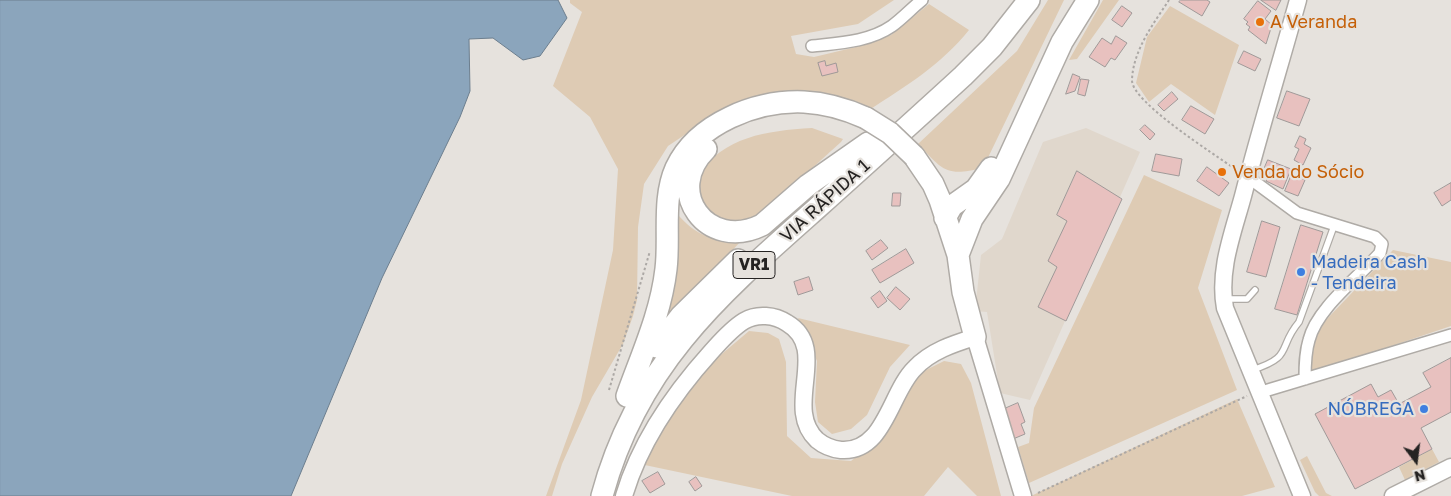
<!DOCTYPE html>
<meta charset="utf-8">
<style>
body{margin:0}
#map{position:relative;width:1451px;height:496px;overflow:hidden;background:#e6e2dd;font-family:"Golos Text",sans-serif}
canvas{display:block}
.north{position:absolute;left:1391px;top:436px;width:50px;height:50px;-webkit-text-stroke:4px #e6e2dd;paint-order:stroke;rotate:165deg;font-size:14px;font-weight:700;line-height:20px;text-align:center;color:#252322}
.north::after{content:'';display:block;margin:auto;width:18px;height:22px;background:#252322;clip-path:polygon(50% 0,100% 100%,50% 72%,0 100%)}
</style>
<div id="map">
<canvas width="1451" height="496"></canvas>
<div class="north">N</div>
</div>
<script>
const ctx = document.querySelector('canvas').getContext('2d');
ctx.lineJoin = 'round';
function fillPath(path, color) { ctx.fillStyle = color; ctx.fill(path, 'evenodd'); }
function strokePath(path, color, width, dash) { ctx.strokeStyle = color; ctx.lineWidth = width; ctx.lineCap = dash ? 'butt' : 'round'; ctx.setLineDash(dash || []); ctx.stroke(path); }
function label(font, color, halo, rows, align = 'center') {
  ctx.font = font + ' "Golos Text",sans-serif'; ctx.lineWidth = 4.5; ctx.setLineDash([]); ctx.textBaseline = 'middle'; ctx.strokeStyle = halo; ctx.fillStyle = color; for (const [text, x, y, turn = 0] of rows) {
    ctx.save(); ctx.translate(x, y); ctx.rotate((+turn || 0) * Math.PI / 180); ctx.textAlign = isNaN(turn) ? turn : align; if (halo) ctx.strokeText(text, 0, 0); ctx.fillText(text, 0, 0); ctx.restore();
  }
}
fillPath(new Path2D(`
 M1086 128 1140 152 1030 400 1000 393 987 312 975 311 981 255 1002 239 1043 142Z`), '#e0d7cc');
fillPath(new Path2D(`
 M570 0H894L858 24 791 36 796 54 814 57 856 47 891 35 929 4 969 30C942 64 905 87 869 110L860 106 710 118 668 146 644 184 638 227 637 300 633 316 623 344 592 397 562 464 552 496H546L581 400 613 250 618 169 590 117 553 86 582 12 570 3Z
 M1048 0H1064L983 168C945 177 943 170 918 144L1017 51Z
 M1103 0H1119L1077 59 1069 60Z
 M1170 6 1239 45 1215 115 1171 84 1149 102 1136 83 1147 37Z
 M812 128 843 139 841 142C825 156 757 221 742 223 728 225 715 215 703 207L696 176C726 136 765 131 812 128Z
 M1144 175 1222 210 1198 288 1237 390 1029 483 1018 447 1029 443 1034 408Z
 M672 208C695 235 706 240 742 240L658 329Z
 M1393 250 1451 262V326L1311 373 1313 344 1324 322Z
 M798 318 910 345 890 367 867 415 851 429 832 434 818 422 815 402 817 361Z
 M749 331 768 333 779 339 786 362 787 436 811 458 851 461 884 435 905 390 924 371 944 361 961 364 971 383 1001 496H977L948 467 924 496H792L640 464 655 435 710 364Z
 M1237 399 1275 487 1242 496H1031Z
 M1432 449 1439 462 1405 480 1399 467Z
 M1307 456 1326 493 1332 496H1319L1315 492 1300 460Z`), '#decbb4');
const water = new Path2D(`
 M0 0H558L567 18 540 56 523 60 493 38 469 39 470 91 460 117 382 278 291 496H0Z`);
fillPath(water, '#8ba5bc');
strokePath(water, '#6c7e8e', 1);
const building = new Path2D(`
 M1181 0H1207L1210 2 1202 16 1179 2Z
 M1261 0H1281L1276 10Z
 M1258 1 1271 11 1265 19 1272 25 1266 44 1248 30 1250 27 1246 24 1248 22 1244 19Z
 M1122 6 1132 13 1122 27 1112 20Z
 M1116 36 1127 43 1115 60 1111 58 1105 67 1089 57 1102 38 1111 44Z
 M1244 51 1261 59 1255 71 1238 63Z
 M825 61 826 66 836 63 838 72 822 76 818 63Z
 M1073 74 1080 77 1075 91 1066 94Z
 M1081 79 1089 80 1085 96 1078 94Z
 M1287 91 1310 99 1299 126 1277 118Z
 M1172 92 1178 99 1164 111 1158 105Z
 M1191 106 1214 119 1205 134 1182 120Z
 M1145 125 1155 134 1150 140 1140 130Z
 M1300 136 1306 139 1304 144 1311 148 1303 165 1294 160 1299 149 1295 147Z
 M1156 154 1182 159 1179 176 1152 171Z
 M1268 160 1291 169 1283 189 1266 181 1268 177 1262 174Z
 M1207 167 1229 183 1219 196 1197 181Z
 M1077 171 1122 199 1066 321 1038 307 1057 267 1048 261 1067 221 1057 215Z
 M1292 174 1305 180 1298 196 1285 191Z
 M1451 183V200L1442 206 1434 193Z
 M893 193H901L900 206H892Z
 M1262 221 1280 227 1266 277 1247 272Z
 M1301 225 1323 232 1297 315 1275 309Z
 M881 240 888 248 872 260 866 251Z
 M906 249 914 263 880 283 872 270Z
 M809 277 813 290 798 295 794 282Z
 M896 287 910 299 900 310 887 298Z
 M880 291 887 301 878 308 871 298Z
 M1451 358V412L1421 428 1432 449 1355 489 1315 414 1371 384 1378 397 1391 390 1399 404 1431 387 1423 373Z
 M1018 403 1025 422 1021 424 1025 434 1013 439 1002 410Z
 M658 472 665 484 650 493 642 481Z
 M696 477 702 486 695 491 689 482Z`);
fillPath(building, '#e8c1bf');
strokePath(building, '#9f9998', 1);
const lane = new Path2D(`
 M1225 299H1247L1255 290
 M1252 370C1294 357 1277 348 1299 322L1334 226`);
const street = new Path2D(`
 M812 46C839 43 869 42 892 26 903 18 912 8 922 0
 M1248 177 1297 213 1375 237 1382 244 1380 253C1358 278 1317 308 1309 340 1305 353 1305 366 1305 379
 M1258 393 1451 335`);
const secondary = new Path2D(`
 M1298 0C1280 65 1260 130 1243 196 1233 233 1218 270 1225 308L1302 496
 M624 496C640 442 674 393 711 352 721 341 731 329 744 321 757 313 775 315 787 323 831 349 782 407 817 440 823 445 832 449 841 450 885 453 890 392 915 368 931 351 953 344 975 337L1023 496
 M1393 496 1451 467`);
const highway = new Path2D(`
 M706 149C663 191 707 252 762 225L808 185 868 143
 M914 156 933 184 940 200 958 255 963 292 975 337
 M945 218 952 206 976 189 991 168
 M958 255 972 219 999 179 1062 42 1088 0
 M657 347 681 316 738 260
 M627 396C642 354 661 313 666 269 670 237 662 199 676 168 697 123 757 100 804 102 826 103 846 109 866 118
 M602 496C637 365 719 295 816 209 865 165 914 121 963 76L992 47 1029 0`);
strokePath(lane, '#afaba6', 8);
strokePath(street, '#afaba6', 14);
strokePath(secondary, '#afaba6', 19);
strokePath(highway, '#afaba6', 24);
strokePath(new Path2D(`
 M1169 0C1154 23 1133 50 1132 80 1131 102 1216 155 1235 169
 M609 390 650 251
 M1038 493 1247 396`), '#aca8a5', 2, [2.5, 2.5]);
strokePath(lane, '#fff', 5.5);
strokePath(street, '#fff', 11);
strokePath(secondary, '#fff', 16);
strokePath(highway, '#fff', 21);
const highwayBridge = new Path2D(`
 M866 118 890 133 914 156`);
strokePath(highwayBridge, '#afaba6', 24, []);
strokePath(highwayBridge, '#fff', 21);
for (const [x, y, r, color] of [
 [1260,22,5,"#e8710a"],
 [1222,172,5,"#e8710a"],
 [1301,272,5,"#3f7fe0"],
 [1424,409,5,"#3f7fe0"]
]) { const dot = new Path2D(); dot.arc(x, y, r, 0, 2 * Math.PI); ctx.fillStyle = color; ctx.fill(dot); strokePath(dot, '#e6e2dd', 2); }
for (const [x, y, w] of [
 [754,265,42]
]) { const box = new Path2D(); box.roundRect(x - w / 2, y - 13.5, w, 27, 4); ctx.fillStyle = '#e6e2dd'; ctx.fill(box); strokePath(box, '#252322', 1); }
label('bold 16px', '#252322', null, [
 ["VR1",754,265]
]);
label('18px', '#c56008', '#e6e2dd', [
 ["A Veranda",1270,22],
 ["Venda do Sócio",1232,172]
], 'left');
label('18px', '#252322', '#e6e2dd', [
 ["VIA RÁPIDA 1",825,201,-42]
]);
label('18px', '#366cbe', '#e6e2dd', [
 ["Madeira Cash",1311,262],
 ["- Tendeira",1311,283],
 ["NÓBREGA",1414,409,"right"]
], 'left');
</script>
